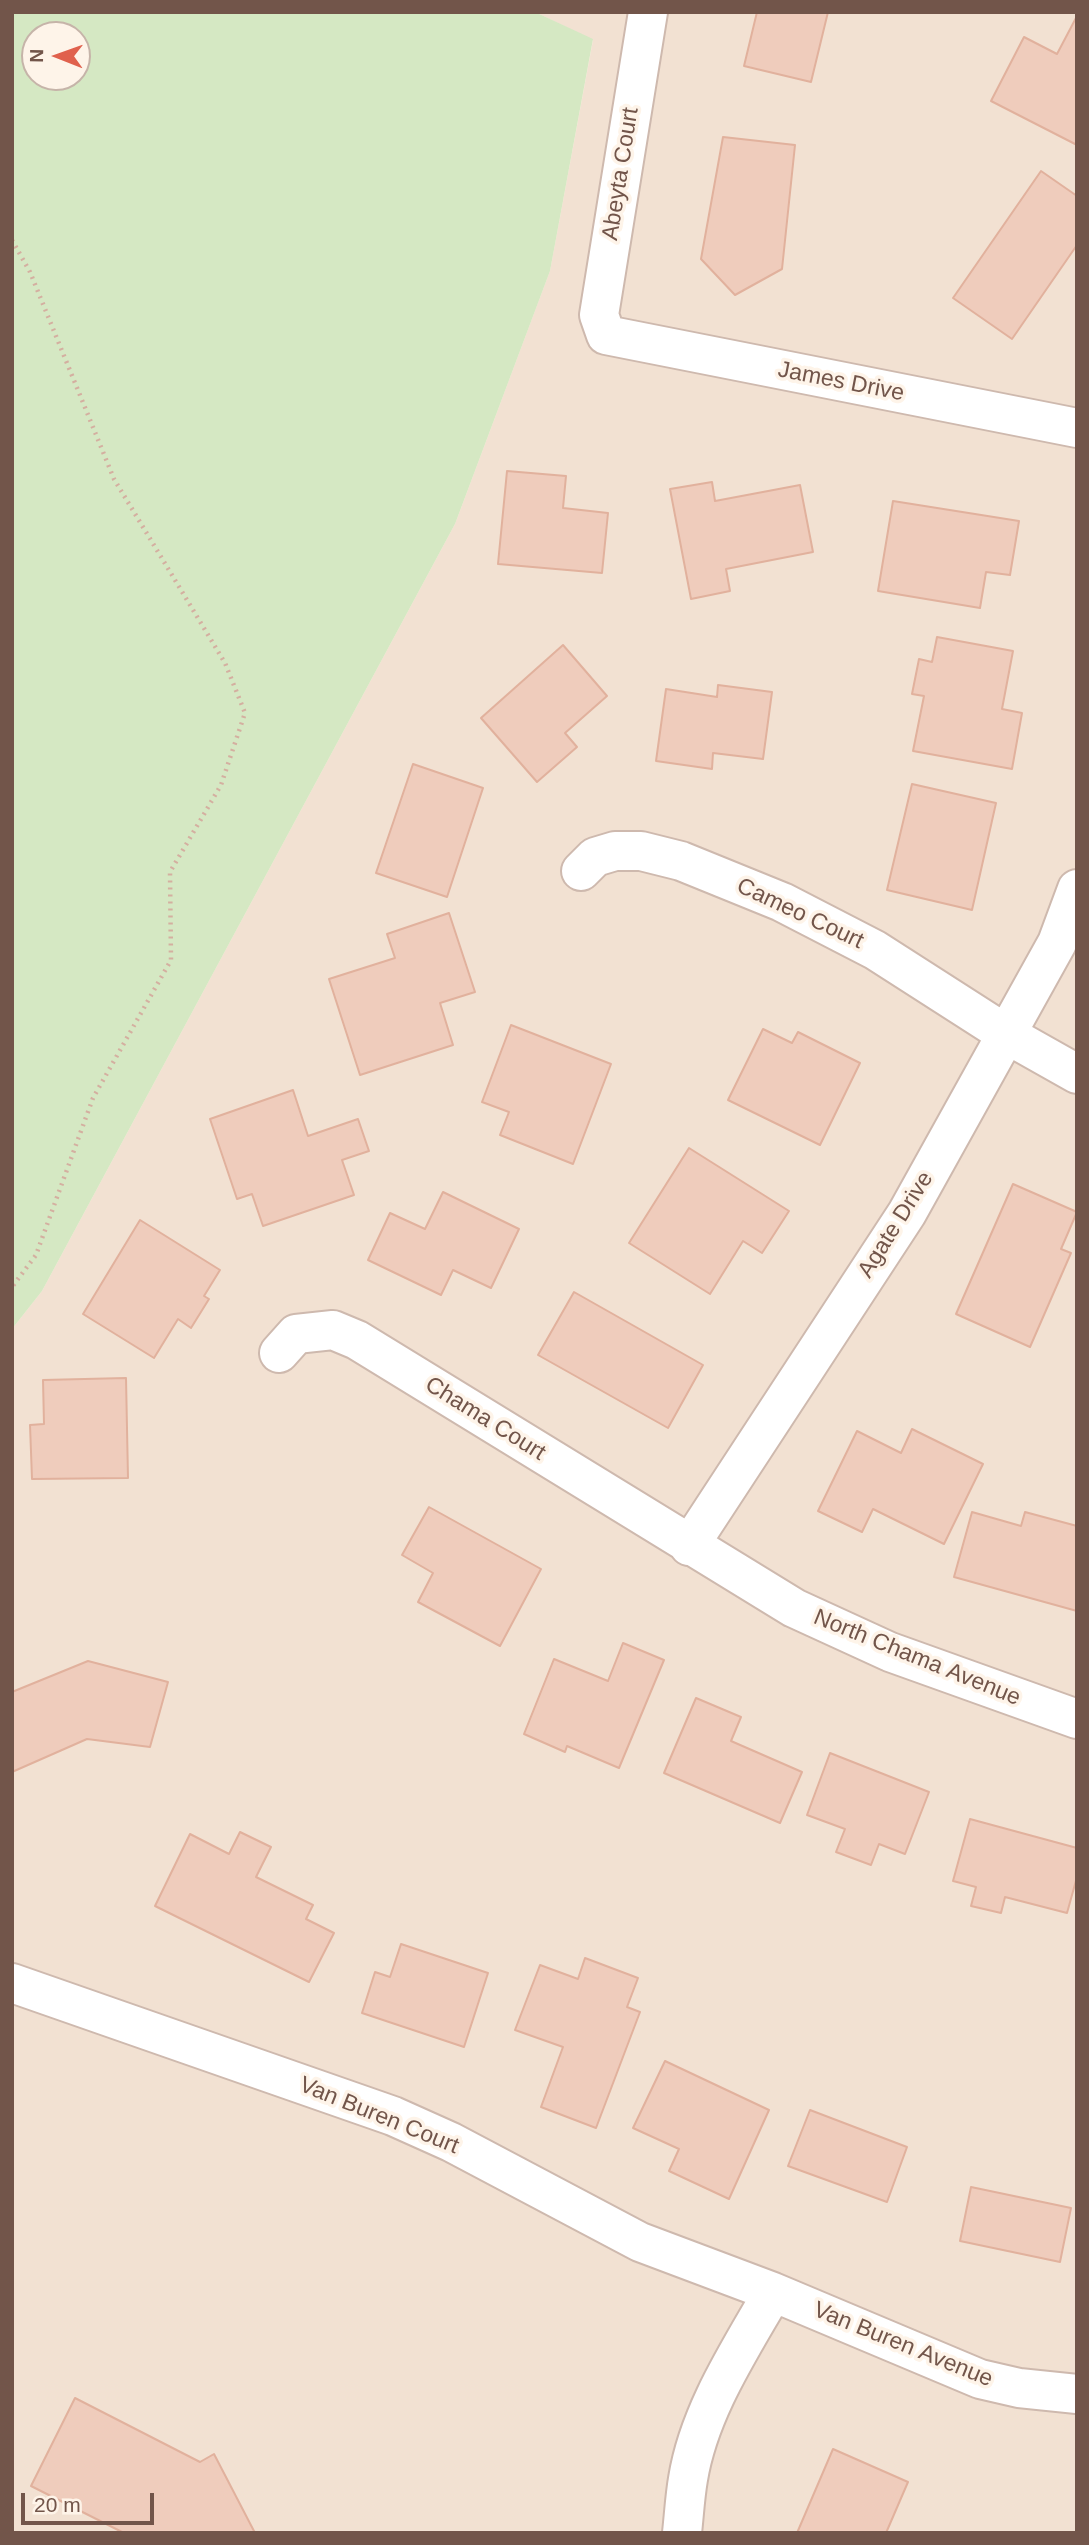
<!DOCTYPE html>
<style>
body{margin:0}
#map{position:relative;width:1089px;height:2545px;overflow:hidden;background:#fbf0e3;font-family:Helvetica,sans-serif}
canvas{display:block}
.frame{position:absolute;inset:0;border:14px solid #72554a;pointer-events:none}
.north{position:absolute;left:21px;top:21px;width:70px;height:70px;box-sizing:border-box;background:#fef4e9;border:2px solid #c6b4a9;border-radius:50%;rotate:271deg;font-size:19px;font-weight:700;line-height:28px;text-align:center;color:#72554a}
.north::after{content:'';display:block;margin:auto;width:24px;height:32px;background:#e0614d;clip-path:polygon(50% 0,100% 100%,50% 72%,0 100%)}
.scale{position:absolute;left:21px;top:2493px;width:133px;height:32px;box-sizing:border-box;border:4px solid #72554a;border-top:0;padding-left:9px;font-size:21px;line-height:24px;white-space:nowrap;color:#72554a;-webkit-text-stroke:5px #fef4e9;paint-order:stroke}
</style>
<div id="map">
<canvas width="1089" height="2545"></canvas>
<div class="frame"></div>
<div class="north">N</div>
<div class="scale">20 m</div>
</div>
<script>
const ctx = document.querySelector('canvas').getContext('2d');
ctx.lineJoin = 'round';
function fillPath(path, color) { ctx.fillStyle = color; ctx.fill(path, 'evenodd'); }
function strokePath(path, color, width, dash) { ctx.strokeStyle = color; ctx.lineWidth = width; ctx.lineCap = dash ? 'butt' : 'round'; ctx.setLineDash(dash || []); ctx.stroke(path); }
function label(font, color, halo, rows, align = 'center') {
  ctx.font = font + ' Helvetica,sans-serif'; ctx.lineWidth = 7; ctx.setLineDash([]); ctx.textBaseline = 'middle'; ctx.strokeStyle = halo; ctx.fillStyle = color; for (const [text, x, y, turn = 0] of rows) {
    ctx.save(); ctx.translate(x, y); ctx.rotate((+turn || 0) * Math.PI / 180); ctx.textAlign = isNaN(turn) ? turn : align; if (halo) ctx.strokeText(text, 0, 0); ctx.fillText(text, 0, 0); ctx.restore();
  }
}
fillPath(new Path2D(`
 M535 12H1077V2533H12V1329L42 1291 455 524 550 271 593 40Z`), '#f2e1d2');
fillPath(new Path2D(`
 M12 12H535L593 39 550 271 455 524 42 1291 12 1329ZM35 35H77V77H35Z`), '#d5e8c3');
const building = new Path2D(`
 M757 12H828L811 82 744 66Z
 M1077 16V145L991 101 1024 37 1057 54Z
 M723 137 795 145 782 269 735 295 701 259Z
 M1041 171 1077 196V245L1012 339 953 298Z
 M507 471 566 476 563 508 608 513 602 573 498 564Z
 M712 482 715 501 800 485 813 552 726 569 730 591 691 599 670 489Z
 M893 501 1019 521 1010 575 986 572 980 608 878 591Z
 M937 637 1013 651 1002 709 1022 713 1012 769 913 751 924 696 912 694 919 659 932 662Z
 M563 645 607 696 565 733 577 747 537 782 481 718Z
 M718 685 772 692 763 759 713 753 712 769 656 761 666 689 717 697Z
 M413 764 483 788 447 897 376 873Z
 M912 784 996 803 972 910 887 890Z
 M449 913 475 992 440 1003 453 1045 360 1075 329 979 395 958 387 934Z
 M511 1025 611 1064 573 1164 500 1135 509 1112 482 1102Z
 M763 1029 792 1043 798 1032 860 1063 820 1145 728 1100Z
 M293 1090 308 1136 358 1119 369 1151 342 1160 354 1195 263 1226 252 1194 237 1199 210 1119Z
 M689 1148 789 1211 762 1253 743 1241 710 1294 629 1243Z
 M1013 1184 1077 1212 1061 1249 1071 1253 1030 1347 956 1314Z
 M443 1192 519 1229 491 1288 453 1270 441 1295 368 1260 390 1213 425 1229Z
 M140 1220 220 1270 204 1296 209 1299 191 1328 178 1319 154 1358 83 1314Z
 M574 1292 703 1365 668 1428 538 1355Z
 M126 1378 128 1478 32 1479 30 1425 44 1424 43 1380Z
 M912 1429 983 1464 944 1544 873 1509 862 1532 818 1511 857 1431 901 1453Z
 M429 1507 541 1569 500 1646 418 1602 433 1573 402 1555Z
 M972 1512 1021 1526 1025 1512 1077 1526V1611L954 1577Z
 M623 1643 664 1660 619 1768 567 1746 565 1752 524 1734 554 1659 608 1681Z
 M88 1661 168 1682 150 1747 87 1739 12 1772V1692Z
 M696 1698 741 1717 731 1741 802 1772 780 1823 664 1773Z
 M830 1753 929 1792 905 1854 879 1844 871 1865 836 1852 845 1829 807 1815Z
 M970 1819 1077 1848V1877L1067 1913 1005 1897 1001 1913 971 1906 976 1887 953 1881Z
 M240 1832 271 1847 256 1877 313 1905 306 1919 334 1933 309 1982 155 1906 190 1834 229 1854Z
 M401 1944 488 1973 464 2047 362 2013 375 1972 390 1977Z
 M585 1958 638 1978 627 2007 640 2012 596 2128 541 2107 563 2047 515 2030 540 1965 578 1979Z
 M665 2061 769 2110 729 2199 669 2171 679 2149 633 2128Z
 M810 2110 907 2147 887 2202 788 2166Z
 M971 2187 1071 2208 1060 2262 960 2241Z
 M75 2398 200 2462 214 2454 255 2533H124L31 2486Z
 M833 2449 908 2482 886 2533H797Z`);
fillPath(building, '#efccbc');
strokePath(building, '#e1b19d', 2);
const minor = new Path2D(`
 M648 12 599 315 606 335 1077 428
 M581 871 595 857 615 851H641L681 861 782 902 875 950 1006 1034 1077 1074
 M279 1353 296 1334 333 1330 357 1340 794 1608 890 1652 1077 1719
 M689 1546 907 1213 1057 943 1077 889
 M12 1983 393 2116 451 2142 640 2242 773 2292 980 2379 1019 2388 1077 2394
 M682 2533C684 2515 685 2496 688 2479 699 2411 740 2350 773 2292`);
strokePath(minor, '#ceb9ae', 42);
strokePath(new Path2D(`
 M12 240 30 272 114 479 225 663 245 713 221 785 170 872 171 960 93 1098 36 1255 12 1287`), '#d4afa0', 4.5, [2, 5]);
strokePath(minor, '#fff', 38);
label('23px', '#72554a', '#fef4e9', [
 ["Abeyta Court",621,174,-81],
 ["James Drive",841,382,11],
 ["Cameo Court",800,914,25],
 ["Agate Drive",896,1225,-58],
 ["Chama Court",485,1419,32],
 ["North Chama Avenue",917,1658,22],
 ["Van Buren Court",379,2116,22],
 ["Van Buren Avenue",903,2345,22]
]);
</script>
